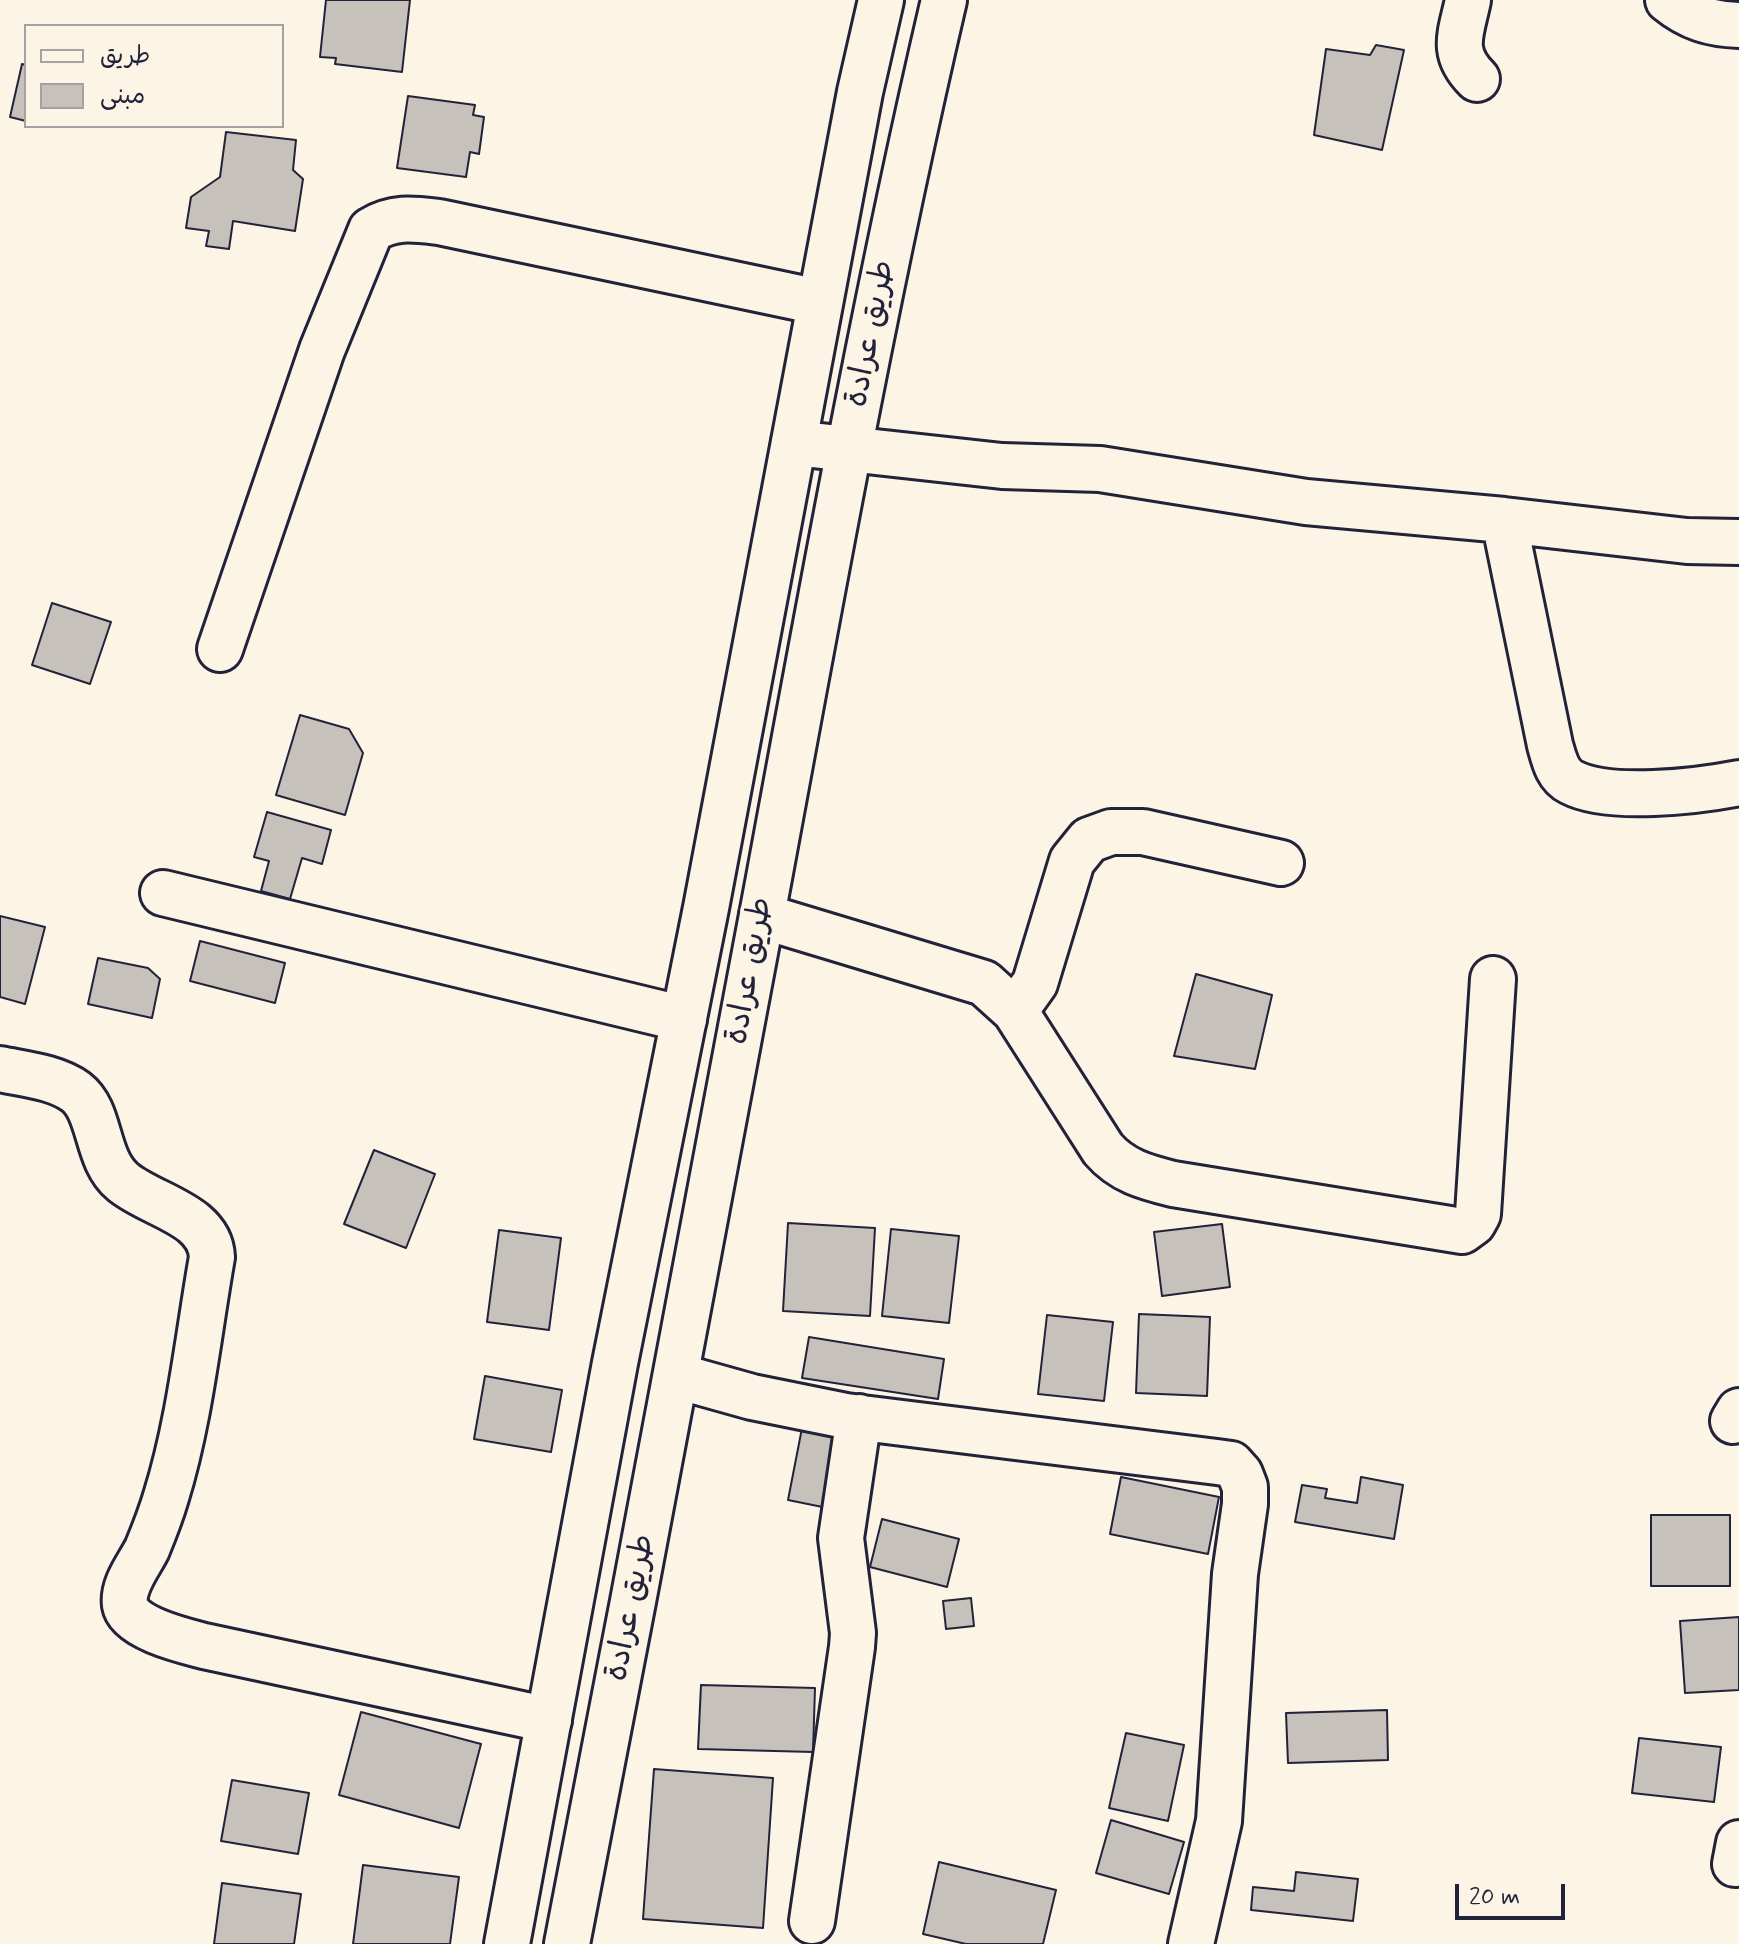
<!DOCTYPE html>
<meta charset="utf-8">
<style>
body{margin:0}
#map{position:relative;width:1739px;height:1944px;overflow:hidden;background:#fcf5e5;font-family:Mynerve,"Playpen Sans Arabic",sans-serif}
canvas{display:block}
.legend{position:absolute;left:24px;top:24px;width:260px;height:104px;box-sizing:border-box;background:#fcf5e5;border:2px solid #a5a1a1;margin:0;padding:10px 14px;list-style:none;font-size:24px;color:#22223b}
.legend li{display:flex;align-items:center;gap:16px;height:40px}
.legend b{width:40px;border:2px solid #a5a1a1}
.scale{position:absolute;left:1455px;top:1884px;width:110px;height:36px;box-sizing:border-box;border:4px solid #22223b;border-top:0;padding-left:10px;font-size:24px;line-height:28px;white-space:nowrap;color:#22223b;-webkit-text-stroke:6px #fcf5e5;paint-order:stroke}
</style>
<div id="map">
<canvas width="1739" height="1944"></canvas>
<ul class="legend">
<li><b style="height:10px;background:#fcf5e5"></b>طريق</li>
<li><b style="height:22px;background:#c6c1bb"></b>مبنى</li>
</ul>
<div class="scale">20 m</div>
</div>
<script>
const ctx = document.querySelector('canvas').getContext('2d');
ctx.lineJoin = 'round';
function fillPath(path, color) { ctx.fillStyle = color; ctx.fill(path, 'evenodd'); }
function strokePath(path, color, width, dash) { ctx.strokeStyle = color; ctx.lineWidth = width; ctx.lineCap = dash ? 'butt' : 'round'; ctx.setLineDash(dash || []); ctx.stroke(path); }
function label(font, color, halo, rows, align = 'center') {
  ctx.font = font + ' Mynerve,"Playpen Sans Arabic",sans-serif'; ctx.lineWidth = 7; ctx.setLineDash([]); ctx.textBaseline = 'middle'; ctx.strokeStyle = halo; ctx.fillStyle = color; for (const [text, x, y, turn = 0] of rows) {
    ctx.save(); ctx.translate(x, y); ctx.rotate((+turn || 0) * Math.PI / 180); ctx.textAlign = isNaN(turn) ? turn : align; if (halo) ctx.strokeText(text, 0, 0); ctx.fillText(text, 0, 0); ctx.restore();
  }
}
const building = new Path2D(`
 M326 0H410L402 72 335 64 336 58 320 57Z
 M1376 45 1404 50 1382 150 1314 135 1326 49 1370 55Z
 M22 64 26 65V121L10 117Z
 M408 96 475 105 473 115 484 117 479 154 470 152 466 177 397 168Z
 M226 132 296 140 293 170 303 179 295 231 233 221 229 249 206 246 209 231 186 228 191 197 220 177Z
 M52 603 111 622 90 684 32 665Z
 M300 715 349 729 363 753 345 815 276 795Z
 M267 812 331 830 322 864 302 858 290 899 261 891 269 861 254 857Z
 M0 916 45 927 25 1004 0 997Z
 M200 941 285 963 275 1003 190 981Z
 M98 958 148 968 160 979 152 1018 88 1004Z
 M1196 974 1272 995 1255 1069 1174 1056Z
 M374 1150 435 1174 406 1248 344 1224Z
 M788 1223 875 1228 870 1316 783 1311Z
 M1222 1224 1230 1287 1162 1296 1154 1232Z
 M891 1229 959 1236 949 1323 882 1316Z
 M499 1230 561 1238 549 1330 487 1322Z
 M1139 1314 1210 1317 1207 1396 1136 1393Z
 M1047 1315 1113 1322 1104 1401 1038 1394Z
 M809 1337 944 1359 938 1399 802 1378Z
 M485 1376 562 1390 551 1452 474 1439Z
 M803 1423 873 1438 857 1514 788 1500Z
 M1121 1477 1219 1497 1208 1554 1110 1534Z
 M1361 1477 1403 1485 1394 1539 1295 1522 1302 1485 1327 1489 1325 1498 1357 1503Z
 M1651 1515H1730V1586H1651Z
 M882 1519 959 1539 947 1587 870 1567Z
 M971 1598 974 1626 946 1629 943 1601Z
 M1739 1617V1690L1685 1693 1680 1621Z
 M701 1685 815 1688 813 1752 698 1749Z
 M1387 1710 1388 1760 1288 1763 1286 1713Z
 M361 1712 481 1744 459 1828 339 1795Z
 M1126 1733 1184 1745 1168 1821 1109 1808Z
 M1639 1738 1721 1747 1714 1802 1632 1793Z
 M654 1769 773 1778 763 1928 643 1919Z
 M232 1780 309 1793 298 1854 221 1841Z
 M1111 1820 1184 1842 1169 1894 1096 1873Z
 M939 1862 1056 1890 1043 1944H966L923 1934Z
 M363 1865 459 1877 450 1944H353Z
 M1296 1872 1358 1879 1353 1921 1251 1910 1253 1887 1294 1891Z
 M222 1883 301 1894 294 1944H214Z`);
fillPath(building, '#c6c1bb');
strokePath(building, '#22223b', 2);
const minor = new Path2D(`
 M1468 0C1461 34 1450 52 1477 79
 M1668 0C1690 18 1711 24 1739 25
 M794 443 1002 466 1100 469 1306 502 1504 520 1687 541 1739 542
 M1504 520 1550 745C1554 759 1557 775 1571 782 1609 802 1698 791 1739 783
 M220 649 322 350 371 230C394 216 413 219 439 222L819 302
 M163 893 684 1019
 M762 916 984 983 1015 1011 1103 1149C1122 1171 1145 1177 1173 1184L1462 1231 1473 1223 1478 1214 1493 979
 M1015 1011 1035 983 1072 861 1089 840 1111 832H1143L1281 863
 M0 1069C24 1074 56 1077 76 1092 102 1112 95 1159 123 1182 152 1206 210 1214 212 1257 198 1336 190 1420 166 1497 161 1514 154 1532 147 1549 139 1565 122 1585 125 1605 129 1628 185 1641 204 1646L549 1720
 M677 1376 752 1397 846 1416 1217 1462 1231 1464 1240 1474 1245 1487V1504L1235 1574 1219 1821 1191 1944
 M1733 1421 1739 1411
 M1735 1864 1739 1843
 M812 1921 852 1647 853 1633 841 1538 859 1417`);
const major = new Path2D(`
 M507 1944 615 1363 706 908 860 92 881 0
 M567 1944C636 1589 703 1234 769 878 823 585 876 291 944 0`);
strokePath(minor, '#22223b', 50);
strokePath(major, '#22223b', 50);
strokePath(minor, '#fcf5e5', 44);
strokePath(major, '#fcf5e5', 44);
label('32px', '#22223b', '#fcf5e5', [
 ["طريق عرادة",872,334,-79],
 ["طريق عرادة",751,971,-80],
 ["طريق عرادة",632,1608,-79]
]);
</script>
